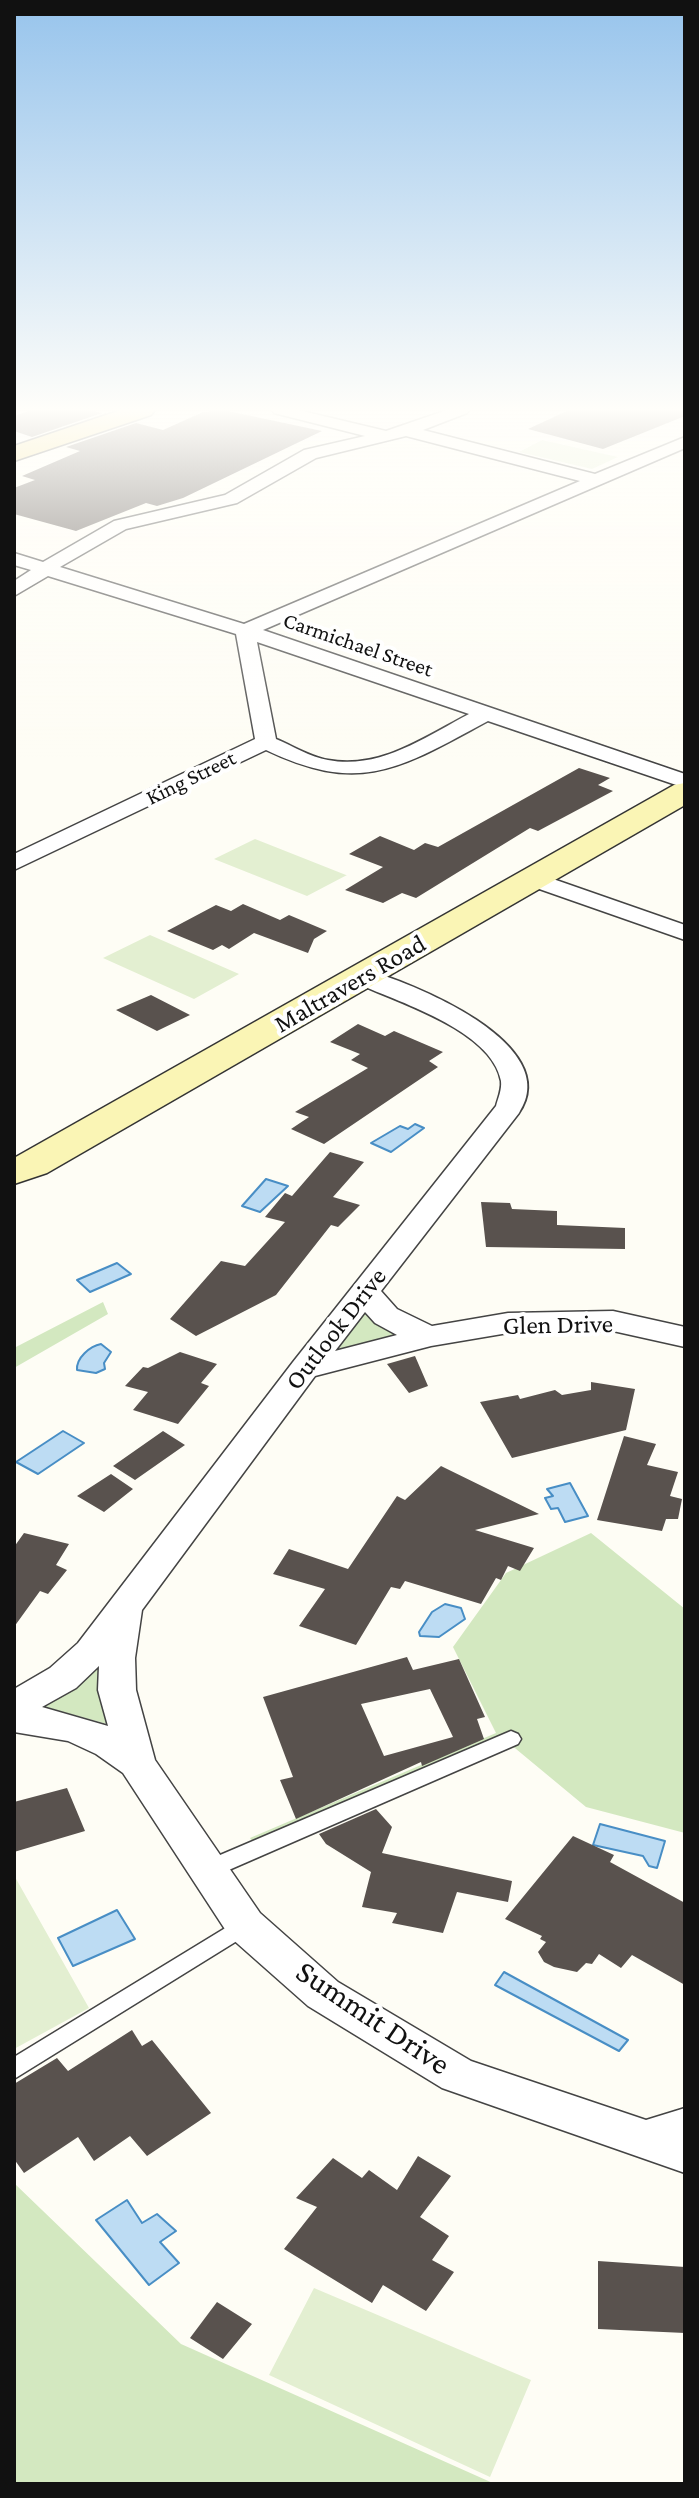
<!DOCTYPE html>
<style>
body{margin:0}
#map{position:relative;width:699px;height:2498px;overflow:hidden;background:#fefdf5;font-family:"Crimson Pro",serif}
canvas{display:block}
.frame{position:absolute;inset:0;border:16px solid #111;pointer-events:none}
</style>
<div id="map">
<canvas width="699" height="2498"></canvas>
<div class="frame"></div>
</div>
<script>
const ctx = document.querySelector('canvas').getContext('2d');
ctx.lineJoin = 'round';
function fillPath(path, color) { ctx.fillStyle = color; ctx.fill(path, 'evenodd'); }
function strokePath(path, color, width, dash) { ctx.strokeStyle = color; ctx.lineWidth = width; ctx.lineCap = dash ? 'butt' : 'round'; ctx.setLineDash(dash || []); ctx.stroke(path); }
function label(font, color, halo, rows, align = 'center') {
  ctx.font = font + ' "Crimson Pro",serif'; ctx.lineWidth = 8; ctx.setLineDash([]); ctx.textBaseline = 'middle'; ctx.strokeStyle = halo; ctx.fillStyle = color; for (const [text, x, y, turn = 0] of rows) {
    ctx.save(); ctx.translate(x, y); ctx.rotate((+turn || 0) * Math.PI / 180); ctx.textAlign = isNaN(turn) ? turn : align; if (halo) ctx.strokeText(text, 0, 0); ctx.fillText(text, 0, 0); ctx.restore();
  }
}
fillPath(new Path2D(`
 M103 1302 108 1314 14 1368V1348Z
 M362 1311 379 1326 397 1334 334 1351Z
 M591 1533 685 1609V1833L586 1807 510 1744 260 1853 250 1838 496 1733 453 1647 506 1573Z
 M100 1663V1693L107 1724 42 1706Z
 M14 2183 181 2344 495 2484H14Z`), '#d3e8c0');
fillPath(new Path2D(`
 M542 440 618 457 592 469 519 452Z
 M255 839 346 875H347L307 896 214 859Z
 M150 935 239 974 194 999 103 958Z
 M15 1877 89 2008 14 2049V1878Z
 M314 2288 531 2380 490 2477 269 2375Z`), '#e3efd1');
const water = new Path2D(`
 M415 1124 424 1128 391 1152 371 1143 400 1126 408 1129Z
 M266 1179 288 1186 260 1212 242 1206Z
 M117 1263 131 1274 90 1292 77 1280Z
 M101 1344 111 1352 104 1363 105 1369 96 1373 77 1370C76 1358 90 1346 101 1344Z
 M63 1431 84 1443 38 1474 16 1462Z
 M570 1483 588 1516 565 1522 558 1508 551 1509 545 1498 553 1496 547 1489Z
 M445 1604 461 1608 465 1619 439 1637 420 1636 419 1632 432 1612Z
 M600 1824 665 1841 657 1868 649 1866 643 1856 593 1845Z
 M117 1910 135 1939 73 1966 58 1938Z
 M504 1972 628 2040 619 2051 495 1985Z
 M127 2200 142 2223 157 2214 176 2231 160 2242 179 2263 149 2285 96 2220Z`);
fillPath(water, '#bddcf3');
strokePath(water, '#488ec5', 2);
fillPath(new Path2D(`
 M31 410H91L102 413 32 437 14 431V416Z
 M569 410H685V416L603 449 528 429Z
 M214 411H228L322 431 183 498 157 506 146 503 76 531 14 514V488L35 480 22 476 80 451 66 447 136 423 163 430 203 412Z
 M579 768 610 778 598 785 613 791 538 831 530 828 416 898 402 893 383 903 345 890 383 867 349 854 380 836 414 850 425 843 438 847Z
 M243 904 280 920 289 915 327 931 314 939 308 953 254 933 229 949 222 945 213 950 167 931 216 905 231 911Z
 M151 995 190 1015 157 1031 116 1010Z
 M358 1024 385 1036 394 1031 443 1052 429 1061 438 1067 324 1144 291 1129 309 1117 295 1112 368 1068 351 1060 360 1054 330 1042Z
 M330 1152 364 1162 333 1197 360 1205 338 1227 331 1225 276 1295 196 1336 170 1319 221 1261 245 1266 285 1222 265 1217 285 1193 292 1196Z
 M481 1202 510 1203 512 1209 557 1211V1225L625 1228V1249L486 1247Z
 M180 1352 217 1364 201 1383 209 1386 178 1424 133 1410 148 1392 125 1386 143 1367 148 1368Z
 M415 1356 428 1386 409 1393 387 1364Z
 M591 1382 635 1389 626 1430 512 1458 480 1402 518 1395 520 1399 555 1390 562 1395 591 1390Z
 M163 1431 185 1445 135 1480 113 1466Z
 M624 1436 656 1444 647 1465 678 1472 670 1496 682 1499 678 1519H666L662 1531 597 1520Z
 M441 1466 539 1514 475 1530 534 1548 520 1571 508 1566 501 1580 496 1578 481 1604 405 1581 400 1589 391 1587 356 1645 299 1626 325 1589 273 1574 289 1549 348 1569 397 1496 405 1500Z
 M111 1474 133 1489 104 1512 77 1496Z
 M24 1533 69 1544 56 1565 67 1570 48 1594 40 1591 14 1627V1547Z
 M407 1657 413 1670 459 1659 485 1717 477 1719 484 1739 422 1766 421 1762 296 1819 280 1780 293 1777 263 1697ZM430 1689 453 1737 384 1756 361 1704Z
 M67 1788 85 1831 14 1852V1802Z
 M376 1809 392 1827 382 1853 512 1881 508 1902 457 1892 443 1933 392 1923 397 1913 362 1907 371 1872 326 1844 319 1834Z
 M573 1836 614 1855 610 1862 685 1903V1985L632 1955 621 1968 599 1954 592 1964 586 1963 577 1972 554 1967 544 1962 538 1952 546 1942 540 1939 542 1936 505 1919Z
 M132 2030 142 2046 152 2040 211 2113 147 2156 130 2136 94 2161 78 2137 24 2173 14 2159V2084L57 2058 68 2071Z
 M418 2156 451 2176 420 2217 449 2236 432 2260 454 2272 426 2311 383 2285 372 2303 284 2249 317 2207 296 2198 333 2158 362 2178 369 2170 397 2190Z
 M598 2261 685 2267V2333L598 2329Z
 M217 2302 252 2324 223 2359 190 2338Z`), '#59524e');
const lane = new Path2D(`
 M511 1731 518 1734 521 1739 518 1744 215 1876 207 1878 199 1876 196 1870 199 1864Z
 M245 1916 253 1919 256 1925 253 1931 14 2079V2057Z`);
const street = new Path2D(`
 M272 410H298L386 431 447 410H469L467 413 423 430 595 474 685 437V448L263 630 685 774V788L488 721C402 767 362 796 266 750L14 870V854L255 739 236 634 48 576 14 596V581L31 570 14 565V553L43 562 114 521 225 495 304 450 365 436 274 413ZM406 436 580 481 244 624 60 567 126 529 237 503 316 458ZM257 642 469 714C425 737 380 770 328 760 310 757 293 746 276 739Z
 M533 872 685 925V940L525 884 521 879 525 874Z
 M362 969C410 981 566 1044 519 1113L381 1291 397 1309 432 1326 508 1313 613 1311 685 1327V1347L613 1331 508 1333 431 1346 315 1376 142 1610 135 1658 136 1690 155 1760 260 1913 338 1982 471 2061 646 2120 685 2108V2173L442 2088 308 2006 230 1937 123 1773 96 1754 68 1741 14 1732V1689L50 1668 78 1643 293 1362 496 1106C498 1098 502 1090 501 1081 492 1030 396 1001 353 982L349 977 353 972ZM365 1312 375 1323 397 1335 335 1351ZM99 1666 98 1690 108 1726 42 1707 76 1688Z`);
const secondary = new Path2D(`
 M685 783V805L47 1173 14 1184V1158L674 785Z`);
const primary = new Path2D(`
 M121 410H155L151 415 14 461V446Z`);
strokePath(lane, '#444', 3);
strokePath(street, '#444', 3);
strokePath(secondary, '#333', 3);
strokePath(primary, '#222', 3);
fillPath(lane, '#fff');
fillPath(street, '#fff');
fillPath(secondary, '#faf5b5');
fillPath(primary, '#efd774');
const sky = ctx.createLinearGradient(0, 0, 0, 759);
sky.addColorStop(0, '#97c4ec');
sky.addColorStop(0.54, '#fffefa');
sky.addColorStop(1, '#fffefa00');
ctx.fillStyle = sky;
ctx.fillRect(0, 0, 699, 759);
label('22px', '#111', '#fff', [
 ["Carmichael Street",358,645,19],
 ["King Street",191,778,-26]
]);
label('26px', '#111', '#fff', [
 ["Maltravers Road",350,984,-30],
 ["Glen Drive",558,1325,-1],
 ["Outlook Drive",336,1329,-52]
]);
label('32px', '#111', '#fff', [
 ["Summit Drive",373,2018,34]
]);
</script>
